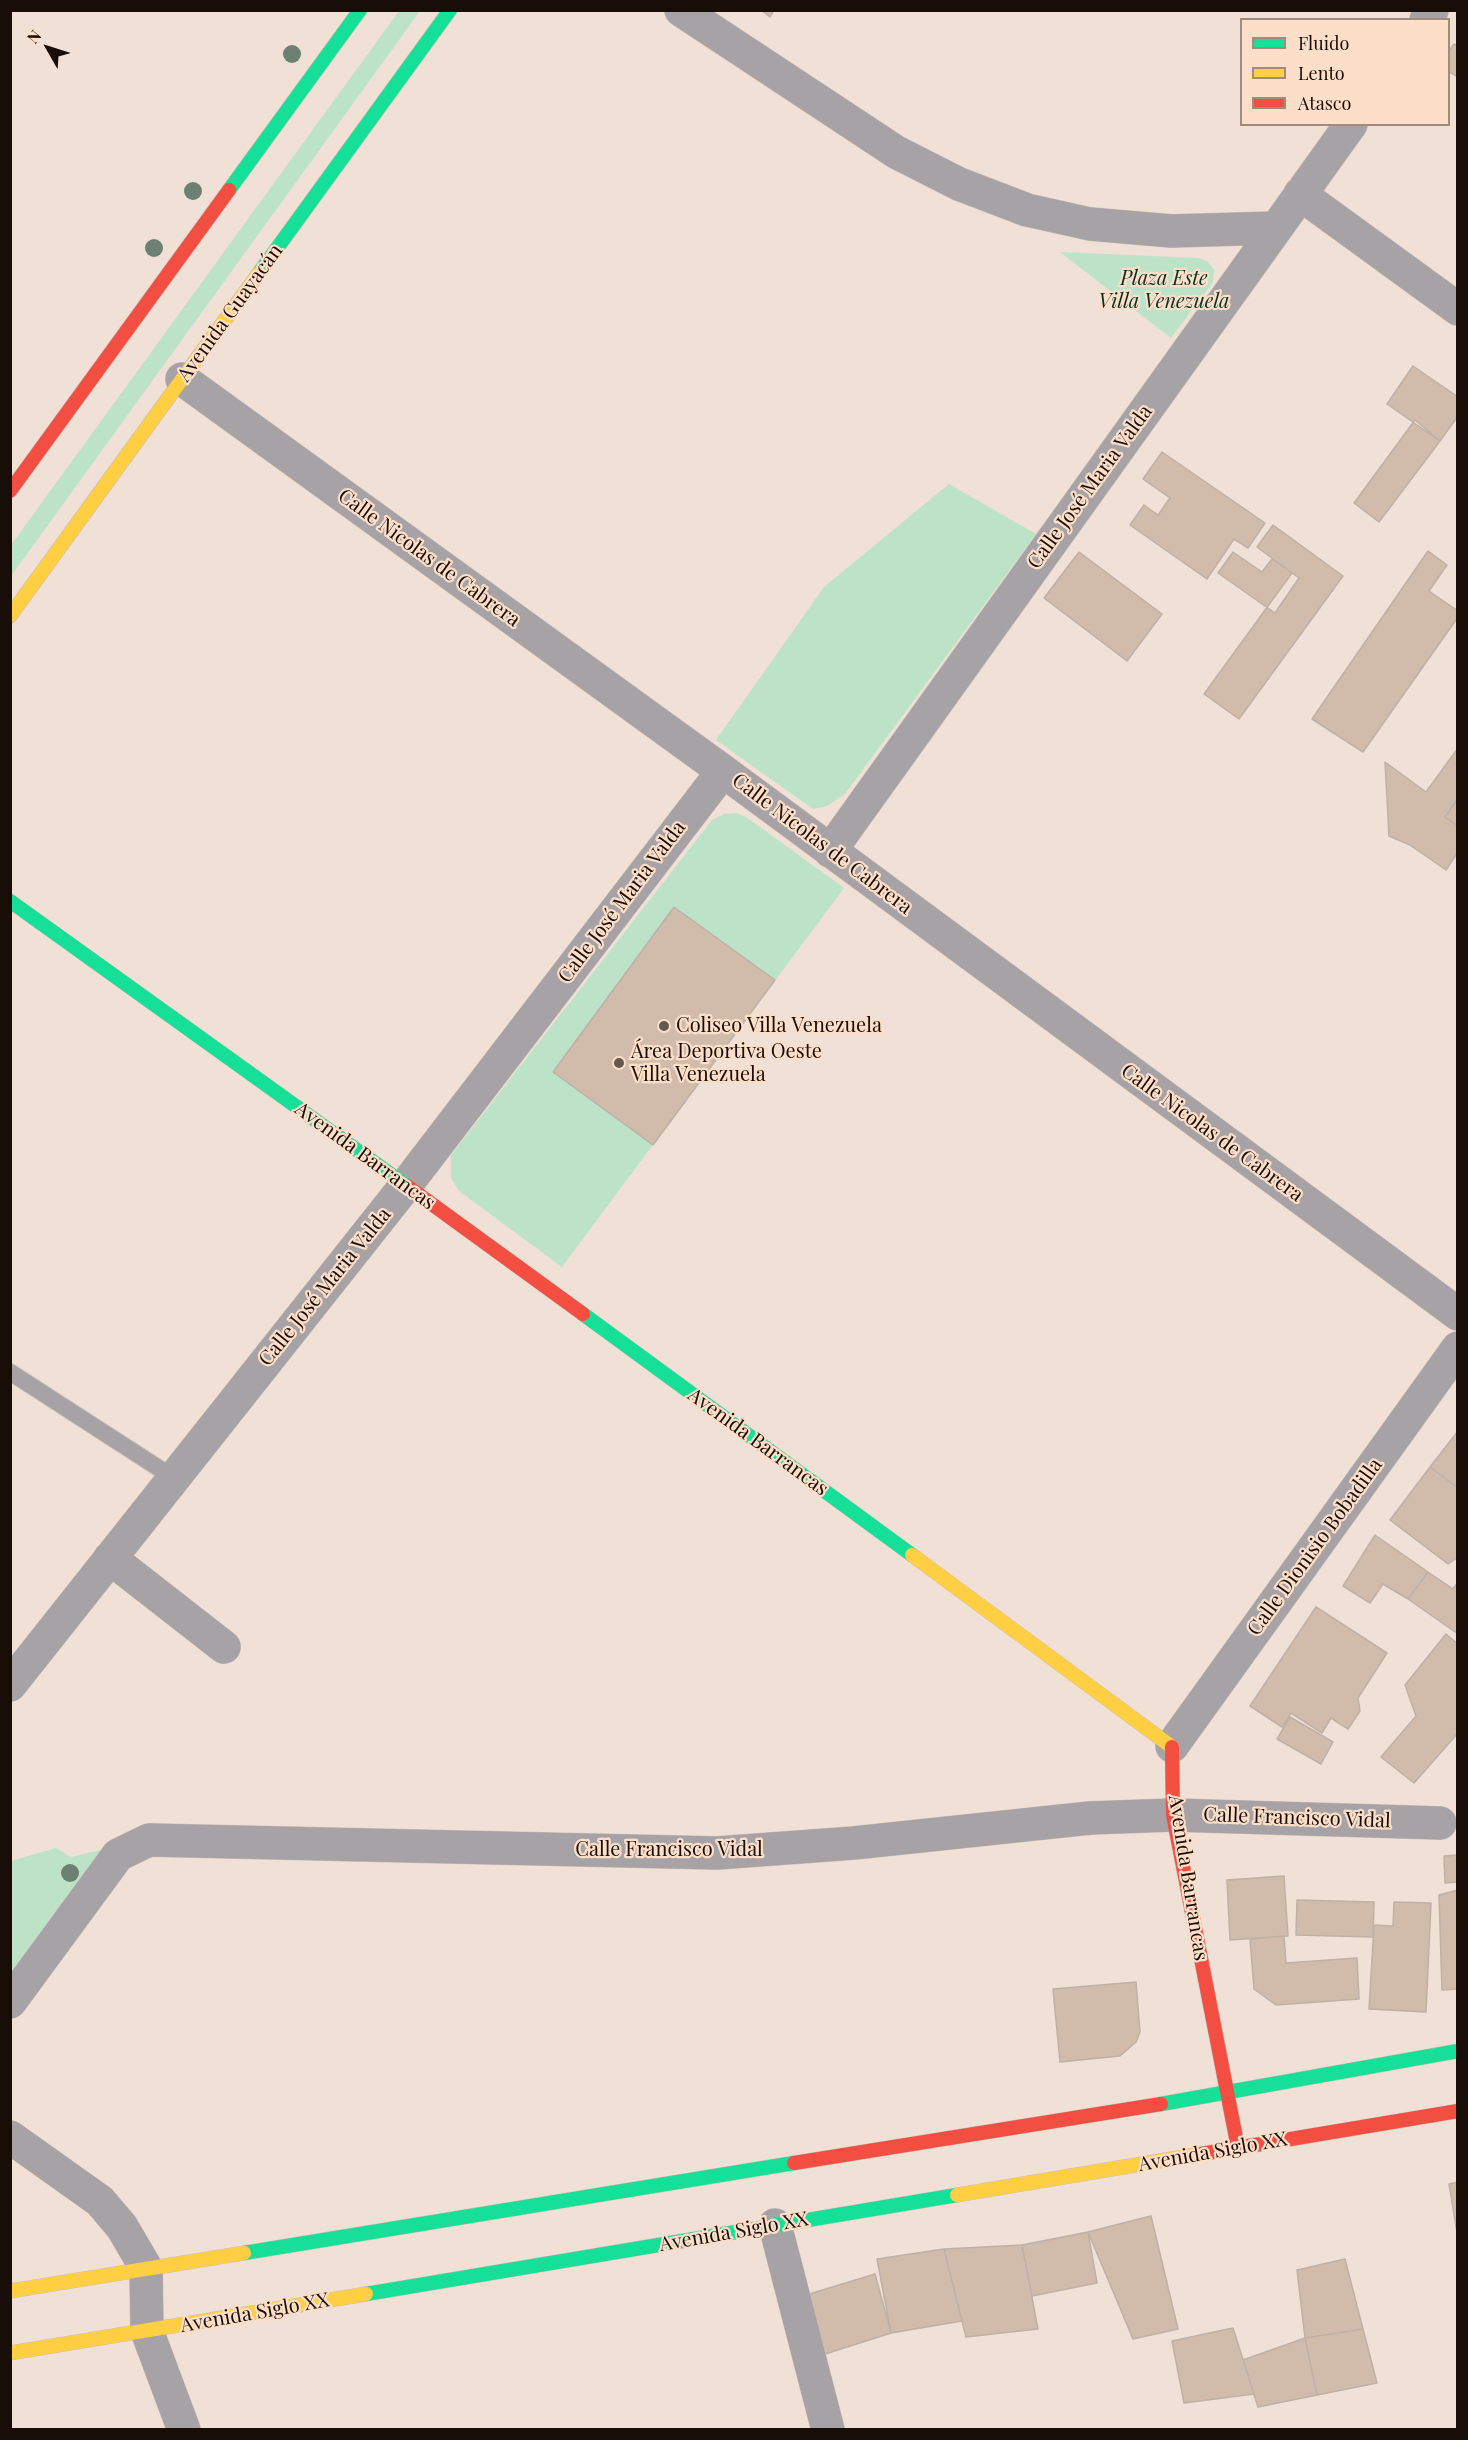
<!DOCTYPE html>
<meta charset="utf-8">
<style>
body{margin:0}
#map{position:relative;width:1468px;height:2440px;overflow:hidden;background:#f0e0d5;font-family:"Playfair Display",serif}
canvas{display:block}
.frame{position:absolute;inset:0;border:12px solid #180e07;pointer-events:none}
.legend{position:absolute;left:1240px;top:18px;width:210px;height:108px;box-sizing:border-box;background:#fcdec9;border:2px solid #a18b7b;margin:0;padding:8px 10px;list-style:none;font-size:18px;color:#180e07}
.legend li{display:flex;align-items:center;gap:12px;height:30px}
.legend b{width:30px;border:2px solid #a18b7b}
.north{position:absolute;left:18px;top:18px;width:60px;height:60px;-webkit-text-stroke:4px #fcdec9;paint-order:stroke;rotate:309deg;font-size:16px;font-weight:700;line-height:24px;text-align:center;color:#180e07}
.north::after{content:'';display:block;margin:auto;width:21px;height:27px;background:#180e07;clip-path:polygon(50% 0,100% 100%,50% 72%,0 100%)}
</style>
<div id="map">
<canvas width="1468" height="2440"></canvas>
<div class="frame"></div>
<ul class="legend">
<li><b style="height:8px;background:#16e098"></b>Fluido</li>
<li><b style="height:8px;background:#ffcf43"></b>Lento</li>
<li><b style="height:8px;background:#f24e42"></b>Atasco</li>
</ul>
<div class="north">N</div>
</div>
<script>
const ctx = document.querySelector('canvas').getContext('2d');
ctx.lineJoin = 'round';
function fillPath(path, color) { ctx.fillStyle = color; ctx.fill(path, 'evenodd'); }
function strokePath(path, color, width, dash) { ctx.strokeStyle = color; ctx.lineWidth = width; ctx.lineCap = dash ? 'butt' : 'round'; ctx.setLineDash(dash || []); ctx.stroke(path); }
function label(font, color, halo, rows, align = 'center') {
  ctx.font = font + ' "Playfair Display",serif'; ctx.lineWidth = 4.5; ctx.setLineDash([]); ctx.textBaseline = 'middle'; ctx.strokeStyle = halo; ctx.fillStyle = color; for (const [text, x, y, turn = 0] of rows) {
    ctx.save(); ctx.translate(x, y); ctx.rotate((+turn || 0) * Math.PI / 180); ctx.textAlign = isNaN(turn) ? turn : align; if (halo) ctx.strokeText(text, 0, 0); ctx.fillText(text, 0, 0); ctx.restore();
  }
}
fillPath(new Path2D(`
 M399 11H420L11 576V545Z
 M1060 252 1198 258 1207 261 1214 269 1213 282 1171 338Z
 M949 484 1036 534 845 794 827 806 813 809 716 740 824 587Z
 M736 813 746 817 844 888 562 1267 459 1191 451 1178V1155L712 820 724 814Z
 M56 1848 71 1857 101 1850 11 1972V1861Z`), '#bce3c8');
const building = new Path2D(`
 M761 10H774L770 17Z
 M1454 44 1458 46V77L1448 71V52Z
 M1413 366 1458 397V416L1440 441 1387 404Z
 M1415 420 1440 441 1379 522 1354 503Z
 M1162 452 1265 523 1248 548 1234 539 1207 579 1130 525 1144 505 1158 515 1170 498 1143 479Z
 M1273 525 1343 576 1239 719 1204 694 1292 573 1257 547Z
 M1428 551 1447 565 1429 591 1458 611V617L1363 752 1312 719Z
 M1079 552 1162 614 1127 661 1044 598Z
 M1233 552 1262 572 1272 559 1299 578 1275 613 1218 573Z
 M1458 748V799L1445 817 1458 826V852L1446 870 1410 845 1389 836 1385 762 1426 792Z
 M1458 798V826L1445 817Z
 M674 907 775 980 653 1145 553 1072Z
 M1458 1431V1488L1430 1467Z
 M1430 1467 1458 1488V1557L1448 1564 1390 1520Z
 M1375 1535 1428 1572 1408 1599 1383 1584 1370 1603 1343 1586Z
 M1428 1572 1453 1589 1458 1582V1634L1408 1599Z
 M1316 1607 1387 1653 1358 1698 1360 1711 1348 1729 1331 1718 1322 1733 1291 1713 1282 1727 1250 1706Z
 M1446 1634 1458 1644V1733L1414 1783 1381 1757 1416 1716 1405 1685Z
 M1290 1717 1333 1742 1321 1764 1277 1739Z
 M1458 1855V1882L1445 1883 1444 1856Z
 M1284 1876 1288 1936 1230 1940 1227 1880Z
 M1458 1890V1989L1442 1990 1439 1895Z
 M1297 1900 1374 1902 1373 1937 1296 1935Z
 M1394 1902 1431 1903 1426 2012 1369 2009 1374 1925 1393 1926Z
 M1284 1936 1286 1963 1357 1958 1359 1999 1276 2005 1254 1989 1250 1939Z
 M1136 1982 1140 2032 1136 2042 1120 2056 1060 2062 1053 1989Z
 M1458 2182V2233H1457L1449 2184Z
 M1151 2216 1178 2329 1133 2339 1088 2232Z
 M1088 2232 1097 2283 1032 2296 1022 2245Z
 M1022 2245 1038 2329 966 2337 944 2249Z
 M944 2249 962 2321 891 2333 877 2259Z
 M1345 2259 1363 2329 1305 2338 1297 2270Z
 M875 2274 891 2333 816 2357 806 2295Z
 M1233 2328 1254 2394 1184 2403 1172 2341Z
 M1363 2329 1377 2383 1317 2395 1305 2338Z
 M1305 2338 1317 2395 1258 2407 1243 2360Z`);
fillPath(building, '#d1bbaa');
strokePath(building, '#bdb1a8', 1.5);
const lane = new Path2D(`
 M10 1372 174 1478`);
const street = new Path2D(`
 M681 10 896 152 959 184 1027 210 1090 224 1171 231 1275 228
 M1426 20 1432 10
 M1300 194 1458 309
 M182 379 723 771 1458 1314
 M830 851 1351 124
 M110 1558 224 1647
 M10 1685 406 1185 723 771
 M1172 1746 1458 1348
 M10 2002 118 1855 149 1840 717 1853 854 1843 1090 1818 1173 1815 1440 1823
 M10 2137 100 2201 122 2227 146 2268 147 2331 184 2430
 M775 2225 828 2430`);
const fast = new Path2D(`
 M229 190 360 10
 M259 273 450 10
 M10 901 407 1186
 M583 1314 912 1555
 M1161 2104 1458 2051
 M244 2253 794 2163
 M366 2294 957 2195`);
const slow = new Path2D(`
 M10 616 259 273
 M912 1555 1172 1747
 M957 2195 1201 2154
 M10 2291 244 2253
 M10 2353 366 2294`);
const jam = new Path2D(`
 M10 491 229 190
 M407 1186 583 1314
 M1172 1747 1173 1815 1238 2148
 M1201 2154 1458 2111
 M794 2163 1161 2104`);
strokePath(lane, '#cbbfb7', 18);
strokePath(street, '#cbbfb7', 34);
strokePath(fast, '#cbbfb7', 15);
strokePath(slow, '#cbbfb7', 15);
strokePath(jam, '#cbbfb7', 15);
strokePath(lane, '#a6a2a5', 16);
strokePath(street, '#a6a2a5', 33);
strokePath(fast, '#16e098', 14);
strokePath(slow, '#ffcf43', 14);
strokePath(jam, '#f24e42', 14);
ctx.fillStyle = '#6d8172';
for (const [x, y] of [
 [292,54],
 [193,191],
 [154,248],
 [70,1873]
]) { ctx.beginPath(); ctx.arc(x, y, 9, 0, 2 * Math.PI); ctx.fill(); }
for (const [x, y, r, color] of [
 [664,1026,6,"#64584f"],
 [619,1063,6,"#64584f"]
]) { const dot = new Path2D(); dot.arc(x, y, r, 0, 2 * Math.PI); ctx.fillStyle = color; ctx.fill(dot); strokePath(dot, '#fcdec9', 2); }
label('italic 20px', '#023321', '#fcdec9', [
 ["Plaza Este",1164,279],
 ["Villa Venezuela",1164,302]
]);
label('20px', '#180e07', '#fcdec9', [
 ["Avenida Guayacán",230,313,-54],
 ["Calle José Maria Valda",1090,487,-54],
 ["Calle Nicolas de Cabrera",429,558,36],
 ["Calle Nicolas de Cabrera",822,844,37],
 ["Calle José Maria Valda",622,902,-53],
 ["Calle Nicolas de Cabrera",1212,1133,36],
 ["Avenida Barrancas",365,1156,36],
 ["Calle José Maria Valda",325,1287,-51],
 ["Avenida Barrancas",758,1442,36],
 ["Calle Dionisio Bobadilla",1315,1547,-54],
 ["Calle Francisco Vidal",1297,1818,2],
 ["Calle Francisco Vidal",669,1850],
 ["Avenida Barrancas",1188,1878,81],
 ["Avenida Siglo XX",1213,2152,-10],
 ["Avenida Siglo XX",734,2232,-10],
 ["Avenida Siglo XX",255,2313,-10]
]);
label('20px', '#180e07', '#fcdec9', [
 ["Coliseo Villa Venezuela",676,1026],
 ["Área Deportiva Oeste",631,1052],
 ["Villa Venezuela",631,1075]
], 'left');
</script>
